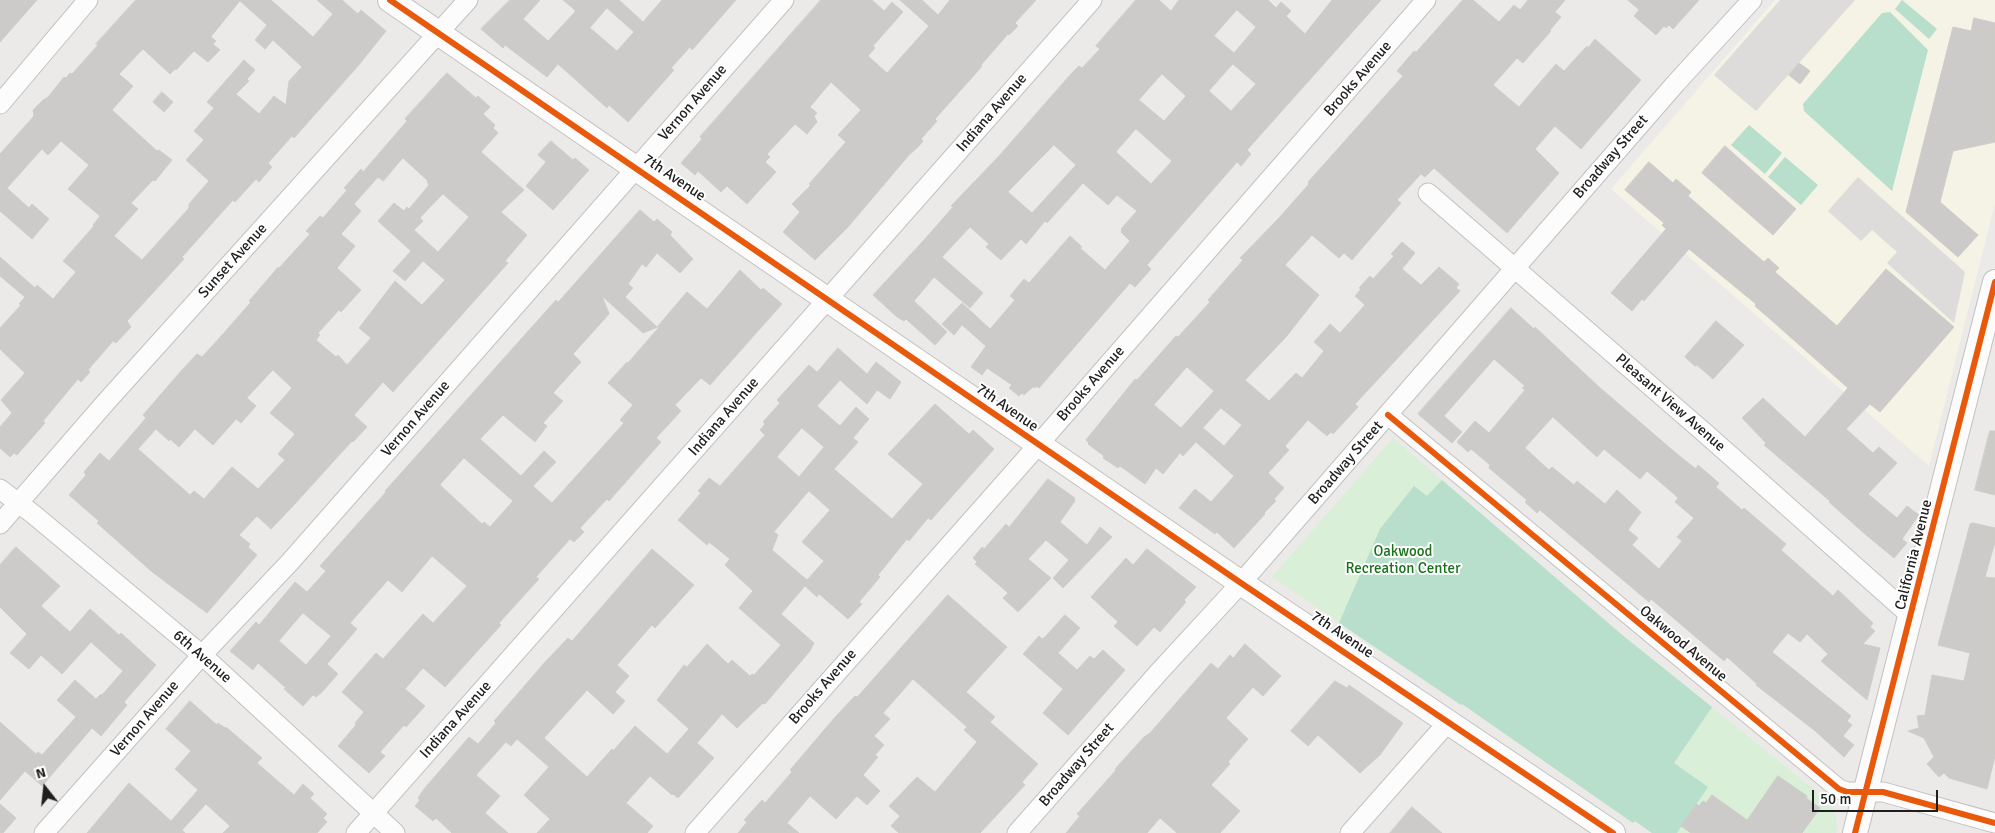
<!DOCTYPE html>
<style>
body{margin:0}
#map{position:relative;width:1995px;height:833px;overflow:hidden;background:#eceae8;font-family:Signika,sans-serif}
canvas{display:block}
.north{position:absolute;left:20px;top:763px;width:50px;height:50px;-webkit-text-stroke:4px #fff;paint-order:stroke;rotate:344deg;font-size:14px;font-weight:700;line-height:20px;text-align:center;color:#1f1f1f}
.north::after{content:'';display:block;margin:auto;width:18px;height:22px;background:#1f1f1f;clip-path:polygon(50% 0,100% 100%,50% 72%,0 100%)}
.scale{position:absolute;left:1812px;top:790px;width:126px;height:22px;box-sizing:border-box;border:2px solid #1f1f1f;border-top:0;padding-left:6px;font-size:15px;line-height:18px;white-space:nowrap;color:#1f1f1f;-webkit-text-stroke:4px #fff;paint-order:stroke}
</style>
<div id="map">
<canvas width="1995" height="833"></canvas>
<div class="north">N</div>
<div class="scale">50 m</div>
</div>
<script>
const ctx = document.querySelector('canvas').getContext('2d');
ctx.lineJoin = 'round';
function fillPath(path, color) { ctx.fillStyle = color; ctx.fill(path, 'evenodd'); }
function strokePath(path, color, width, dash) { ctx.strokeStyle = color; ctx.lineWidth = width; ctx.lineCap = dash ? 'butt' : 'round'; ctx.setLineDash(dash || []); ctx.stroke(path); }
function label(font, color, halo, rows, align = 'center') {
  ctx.font = font + ' Signika,sans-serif'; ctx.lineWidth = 4; ctx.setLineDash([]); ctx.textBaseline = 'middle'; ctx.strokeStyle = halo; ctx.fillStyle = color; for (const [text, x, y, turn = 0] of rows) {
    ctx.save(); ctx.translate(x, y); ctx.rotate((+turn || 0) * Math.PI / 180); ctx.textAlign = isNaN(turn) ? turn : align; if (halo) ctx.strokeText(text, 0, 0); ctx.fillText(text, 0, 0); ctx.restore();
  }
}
fillPath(new Path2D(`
 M1775 0H1995V203L1929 466 1611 189Z`), '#f4f3e5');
fillPath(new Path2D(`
 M1393 438 1626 638 1826 799C1835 808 1839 821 1836 833H1652L1635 821 1633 823 1462 704 1461 705 1272 577Z`), '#d9efd8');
fillPath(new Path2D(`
 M1902 0 1937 29 1929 39 1895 9Z
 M1890 12 1928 50 1892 191 1804 111 1803 104 1882 13Z
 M1749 125 1782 153 1765 174 1731 145Z
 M1785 157 1818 185 1801 205 1768 177Z
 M1442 480 1621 634 1712 707 1674 763 1708 787 1677 833H1652L1635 821 1633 823 1462 704 1461 705 1339 623 1380 529 1414 486 1427 496Z`), '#b8decc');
fillPath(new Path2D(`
 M1780 0H1855L1756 111 1714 75Z
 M1858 177 1965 272 1954 323 1887 263 1897 252 1872 230 1861 241 1828 211Z`), '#dddcdb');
const building = new Path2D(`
 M0 0H37L0 42Z
 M136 0H271L313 37 333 14 317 0H342L358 14 361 10 386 31 358 66 294 138 292 136 268 163 272 167 259 182 256 179 235 202 233 200 182 257 184 259 127 321 131 327 116 343 113 341 88 370 90 372 81 382 78 379 43 421 45 423 17 455 14 453 10 457 0 448V427L12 413 1 400 25 373 0 349V328L21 305 19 304 25 297 0 276V257L35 288 37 285 53 299 76 272 63 261 94 226 93 225 100 216 68 189 89 165 61 141 48 155 42 149 7 188 29 208 32 204 49 219 32 239 0 211V154L34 116 33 110 43 100 48 97 64 77 66 78 70 73 72 74 98 45 96 44ZM240 1 267 25 255 40 265 49 273 40 302 67 289 81 286 105 274 96 259 114 236 94 249 81 247 79 255 70 244 60 207 102 214 108 194 131 204 140 186 160 209 181 189 204V208L142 260 114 236 138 209 131 203 153 180 155 181 172 160 159 150 157 151 112 110 133 86 119 74 143 49 170 74 175 69 176 70 194 51 208 62 220 50 213 44 216 41 211 37Z
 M510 0H540L523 19 548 41 575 12V10L563 0H619L643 22 662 0H736L692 50 690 47 671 68 674 70 628 122 609 105 607 108 558 64 547 77 505 45 503 48 481 29ZM607 8 634 32 617 51 590 28Z
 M821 0H872L884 11 892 2 903 12 873 46 875 48 868 56 887 73 929 26 900 0H922L938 15 950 0H1036L1015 23 1018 26 1009 35 1008 34 981 65 982 66 977 72 935 119 937 121 921 139 923 141 918 147 909 155 848 227 815 260 783 232 800 212 792 204 811 185 809 184 846 142 838 135 861 110 831 82 810 107 817 113 814 116 817 122 807 134 795 124 767 154 770 157 765 162 776 172 747 204 727 186 721 192 698 171 695 175 681 163 702 139 700 137Z
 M1136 0H1159L1171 11 1179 0H1268L1276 8 1281 2 1291 11 1286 16 1305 34 1332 0H1381L1247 150 1251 154 1241 166 1237 162 1147 265 1151 269 1135 287 1130 283 1039 388 1036 386 1035 388 1033 387 1024 395 1022 393 1019 396 1009 388 1012 385 987 368 982 375 971 367 986 346 962 325 954 335 942 324 962 303 990 329 1015 300 1010 296 1024 279 1029 283 1070 236 1082 247 1080 248 1105 270 1130 241 1121 232 1122 230 1121 229 1137 211 1117 195 1108 205 1083 183 1047 223 1045 221 1026 244 1021 239 1001 260 986 247 989 244 970 227 942 257 983 293 970 308 934 277 914 301 947 332 935 345 906 319 904 321 897 317 873 295 924 240 953 207 951 206 999 156 1070 75 1079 66 1082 68 1100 49 1096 46ZM1237 10 1256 27 1234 53 1214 36ZM1233 64 1256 84 1231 111 1209 91ZM1162 74 1186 96 1164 121 1139 100ZM1136 129 1172 161 1151 184 1116 152ZM1054 145 1076 165 1032 213 1008 192Z
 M1463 0H1473L1499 22 1514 5 1520 10 1528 0H1565L1555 12 1561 17 1550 30 1551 31 1523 63 1517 58 1493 85 1519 107 1556 64 1564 71 1587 46 1588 48 1595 39 1641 80 1581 149 1555 126 1535 149 1559 173 1507 233 1434 168 1425 177 1421 174 1397 200 1401 203 1352 260 1344 253 1339 258 1312 235 1285 265 1319 295 1286 337 1245 380 1269 401 1296 373 1302 378 1324 351 1314 342 1330 324 1340 333 1365 305 1355 296 1361 289 1359 288 1370 276 1373 279 1394 256 1391 254 1402 242 1415 253 1402 269 1421 285 1439 267 1459 284 1456 288 1460 291 1355 404 1358 407 1333 434 1331 432 1327 436 1308 420 1285 446 1289 450 1268 473 1284 488 1274 499 1276 501 1264 513 1265 514 1234 548 1217 532 1215 534 1179 508 1195 489 1211 502 1234 476 1196 442 1183 456 1180 453 1163 474 1156 468 1145 484 1120 466 1118 468 1103 458 1104 456 1088 444 1089 443 1086 440 1135 379 1137 380 1176 336 1178 337 1210 302 1208 300 1243 260 1240 258 1278 219 1309 184 1308 182 1403 76 1397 71 1414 51 1416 52ZM1187 367 1214 391 1181 428 1154 405ZM1221 408 1242 425 1224 446 1203 428Z
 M1628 0H1699L1673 29 1669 25 1666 28 1664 26 1656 35 1634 16 1639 10Z
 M1974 18 1995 23V142L1953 151 1940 202 1978 235 1958 257 1906 212 1953 27 1971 31Z
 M1799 63 1810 71 1800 84 1789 75Z
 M447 73 476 98 478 96 490 107 483 114 495 125 493 128 498 133 481 152 524 190 501 212 527 235 505 261 508 263 393 392 383 382 354 415 367 427 353 442 352 441 293 506 271 529 257 516 239 535 250 544 248 547 257 555 207 613 151 571 97 523 99 521 69 495 86 475 84 472 100 453 109 461 146 418 143 415 181 371 197 354 202 357 223 334 251 302 249 301 274 272 278 267 279 268 310 234 306 231 320 216 323 218 347 190 344 188 361 169 363 172 407 121 405 119ZM403 158 428 181 427 182 429 185 409 209 407 207 404 211 394 203 378 221 411 251 393 271 405 281 423 261 445 280 422 305 395 281 359 328 371 338 347 365 338 355 336 357 316 340 320 335 318 333 339 310 341 312 361 290 337 268 355 246 341 234 361 211 354 204 378 177 383 181ZM443 194 469 217 438 252 414 230 423 221 420 218ZM273 370 292 388 270 413 295 434 278 454 285 460 258 489 232 467 204 499 194 491 190 495 138 449 156 429 169 441 170 439 179 447 195 429 213 445 236 419 241 423 256 406 247 398Z
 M162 92 173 102 164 112 153 102Z
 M551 141 573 160 575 158 589 170 553 210 526 186 546 162 538 155Z
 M1725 146 1796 209 1773 235 1702 173Z
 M1649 162 1673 183 1676 179 1691 192 1688 196 1764 262 1768 258 1779 268 1775 272 1837 326 1886 269 1954 327 1880 412 1870 404 1846 429 1873 453 1879 447 1897 463 1868 494 1897 518 1907 506 1919 515 1902 539 1907 543 1894 558 1865 534 1829 502 1830 501 1764 445 1766 443 1742 418 1763 398 1805 437 1848 388 1770 319 1755 306 1756 304 1689 249 1644 301 1642 299 1632 311 1611 293 1666 229 1662 225 1664 223 1625 190Z
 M640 210 654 222 657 219 672 232 670 235 693 259 680 273 657 253 646 267 642 264 628 284 633 288 625 297 657 327 687 292 707 309 740 270 761 290 763 288 782 304 710 385 701 378 675 405 681 411 656 438 661 442 609 501 607 499 580 528 584 532 574 542 570 539 536 577 539 579 499 623 501 625 445 687 423 668 405 689 425 706 406 727 404 725 380 752 385 756 369 773 338 746 356 725 355 723 364 712 342 692 376 653 383 659 423 614 433 623 467 586 432 556 402 592 388 580 350 623 357 629 327 664 338 674 322 692 316 697 313 695 303 706 284 689 286 688 258 663 253 670 230 651 256 622 259 625 295 582 307 592 326 571 320 566 386 492 385 491 556 300 558 302ZM602 296 643 333 660 326 627 364V362L608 383 633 405 620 420 624 423 552 503 533 486 556 462 544 451 521 476 480 439 503 415 535 442 547 426 543 423 563 401 553 393 581 362 573 354 609 314ZM464 458 513 501 490 527 484 522 482 524 440 485ZM303 613 331 636 306 665 279 641Z
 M1511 308 1534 329 1535 327 1598 386 1677 454 1696 469 1698 465 1719 483 1716 487 1742 510 1744 508 1786 544 1781 550 1833 596 1838 590 1873 623 1870 627 1875 631 1863 644 1880 648 1867 700 1821 661 1828 654 1807 634 1800 642 1788 633 1772 652 1851 716 1847 721 1852 725 1843 736 1854 745 1844 757 1814 730 1756 685 1757 684 1727 657 1724 661 1651 599 1649 602 1540 510 1537 513 1525 502 1527 500 1489 468 1490 465 1471 449 1468 452 1457 442 1475 421 1489 433 1525 390 1522 388 1525 386 1494 359 1444 416 1462 432 1452 443 1418 414ZM1553 417 1597 457 1604 449 1640 479 1647 471 1674 494 1678 498 1675 502 1694 518 1677 537 1682 541 1659 569 1632 545 1638 538 1628 530 1641 512 1617 490 1605 504 1577 481 1574 485 1552 467 1549 470 1525 448Z
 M1716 321 1744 345 1713 379 1697 365 1695 366 1685 357Z
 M838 348 867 374 876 362 901 382 890 399 877 390 867 404 840 380 817 406 840 426 856 407 869 419 853 438 858 442 834 469 892 519 923 484 888 454 935 404 969 434 973 430 994 449 931 520 928 518 909 541 907 539 878 575 880 577 859 602 862 604 848 619 825 599 819 594 817 597 805 586 781 614 814 643 810 651 765 704 763 703 737 728 722 714 697 743 714 758 678 798 673 794 672 795 650 776 626 803 653 826 647 833H537L550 819 524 795 549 767 517 739 511 746 506 742 476 775 500 796 485 813 508 833H452L436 818 433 821 415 806 420 800 418 798 424 789 469 737 478 744 496 723 494 721 546 661 568 638 572 641 652 549 694 585 655 628 652 625 617 665 629 676 615 692 625 701 613 714 587 690 544 738 587 777 612 749 613 751 635 726 667 754 689 729 657 700 684 665 687 667 707 644 728 664 732 660 750 676 752 674 754 675 781 645 739 608 753 591 725 565 730 559 709 542 707 545 678 520 701 493 698 491 709 478 720 486 765 435 760 430 765 424 763 422 780 403 777 400 809 365 817 372ZM802 428 824 447 799 477 777 457ZM809 491 830 510 802 542 824 561 807 580 772 550 778 535 774 532Z
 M1990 431H1995V495L1975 490Z
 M1048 479 1075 498 1074 500 1075 501 1060 522 1087 545 1100 527 1112 537 1063 588 1053 578 1069 560 1046 540 1028 559 1051 578 1018 612 1003 598 1008 593 975 564 977 562 973 558 982 547 984 549 1006 524 1009 527Z
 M1973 523 1995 528V542L1985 577 1995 578V756L1987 789 1949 778 1944 773 1939 777 1927 764 1934 757 1924 738 1908 731 1919 728 1917 716 1925 715 1932 675 1964 681 1970 653 1938 645 1964 547 1970 524Z
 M16 547 60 586 41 606 70 632 90 609 119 635 121 633 156 665 124 702 127 705 101 736 92 728 42 786 25 771 0 800V722L36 754 38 752 42 755 76 717 57 700 75 680 96 699 101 694 102 695 123 671 91 642 62 674 41 655 29 669 10 653 27 634 0 607V565Z
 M1147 549 1196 587 1184 600 1186 602 1160 632 1154 627 1137 646 1114 626 1118 622 1091 597 1126 558 1133 565Z
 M948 595 1007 647 966 692 995 717 990 722 1038 764 1022 782 1025 785 980 833H899L891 826 900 816 889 806 917 777 935 792 977 742 964 730 967 727 913 679 883 713 890 719 874 736 884 745 875 755 878 757 863 775 880 791 867 805 857 796 836 819 810 796 787 823 799 833H738L747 822 744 820 762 800 765 803 792 772 790 770 836 716 855 696 857 697Z
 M1065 615 1080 628 1058 653 1077 670 1090 656 1094 659 1103 650 1125 670 1068 735 1043 713 1063 689 1023 654 1039 636 1042 639 1045 637Z
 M1245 644 1281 676 1263 696 1253 687 1226 718 1248 739 1228 762 1230 764 1211 785 1240 811 1220 833H1177L1160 818 1147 833H1066L1080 816 1077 814 1116 770 1115 769 1144 737 1150 733 1211 663 1218 669 1230 655 1233 658Z
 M1335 681 1347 688 1349 685 1403 723 1380 755 1360 773 1318 735 1308 746 1291 731Z
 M190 701 217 725 218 723 225 728 226 727 262 758 257 763 294 795 303 784 314 794 310 798 327 814 323 818 327 822 317 833H223L230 826 206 804 182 830 185 833H87L129 783 171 821 198 790 175 769 191 751 166 729Z
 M1778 776 1807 796 1806 798 1820 808 1802 833H1691L1681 826 1696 804 1699 806 1703 801 1706 803 1712 795 1747 820Z
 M0 804 16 818 3 833H0Z
 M1412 807 1442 833H1390Z`);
fillPath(building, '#cdcbc9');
strokePath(building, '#cfccc9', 1);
const minor = new Path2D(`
 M0 104 88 0
 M1428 193 1706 434 1911 616
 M1388 415 1839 789 1847 792H1883L1995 823
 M0 489 33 514 202 655 395 833
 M0 524 106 402 468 0
 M44 833 202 655 290 562 784 0
 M356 833 1092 0
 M695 833 1024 461 1426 0
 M1017 833 1159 672 1241 583 1676 83 1752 0
 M1350 833 1449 721`);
const tertiary = new Path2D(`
 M390 0 1241 583 1613 833
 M1855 833 1995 282`);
strokePath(minor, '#c2c1c0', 21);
strokePath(tertiary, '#c2c1c0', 26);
strokePath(minor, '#fcfcfc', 19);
strokePath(tertiary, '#fcfcfc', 24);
strokePath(new Path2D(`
 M390 0 1241 583 1613 833
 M1388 415 1839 789 1847 792H1883L1995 823
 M1855 833 1995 282`), '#e8590c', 6);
label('15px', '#1f1f1f', '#fff', [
 ["Brooks Avenue",1358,79,-49],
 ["Vernon Avenue",693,103,-49],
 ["Indiana Avenue",992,113,-49],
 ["Broadway Street",1611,157,-49],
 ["7th Avenue",674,178,34],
 ["Sunset Avenue",233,261,-48],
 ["Brooks Avenue",1091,384,-49],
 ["Pleasant View Avenue",1670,403,41],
 ["7th Avenue",1007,408,35],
 ["Indiana Avenue",724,417,-49],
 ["Vernon Avenue",416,419,-49],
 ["Broadway Street",1346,463,-49],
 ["California Avenue",1914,555,-76],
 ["7th Avenue",1342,635,34],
 ["Oakwood Avenue",1683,644,40],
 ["6th Avenue",202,657,41],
 ["Brooks Avenue",823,687,-49],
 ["Vernon Avenue",145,719,-49],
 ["Indiana Avenue",456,720,-48],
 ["Broadway Street",1077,765,-49]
]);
label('15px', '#19711d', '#fff', [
 ["Oakwood",1403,552],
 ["Recreation Center",1403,569]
]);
</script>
